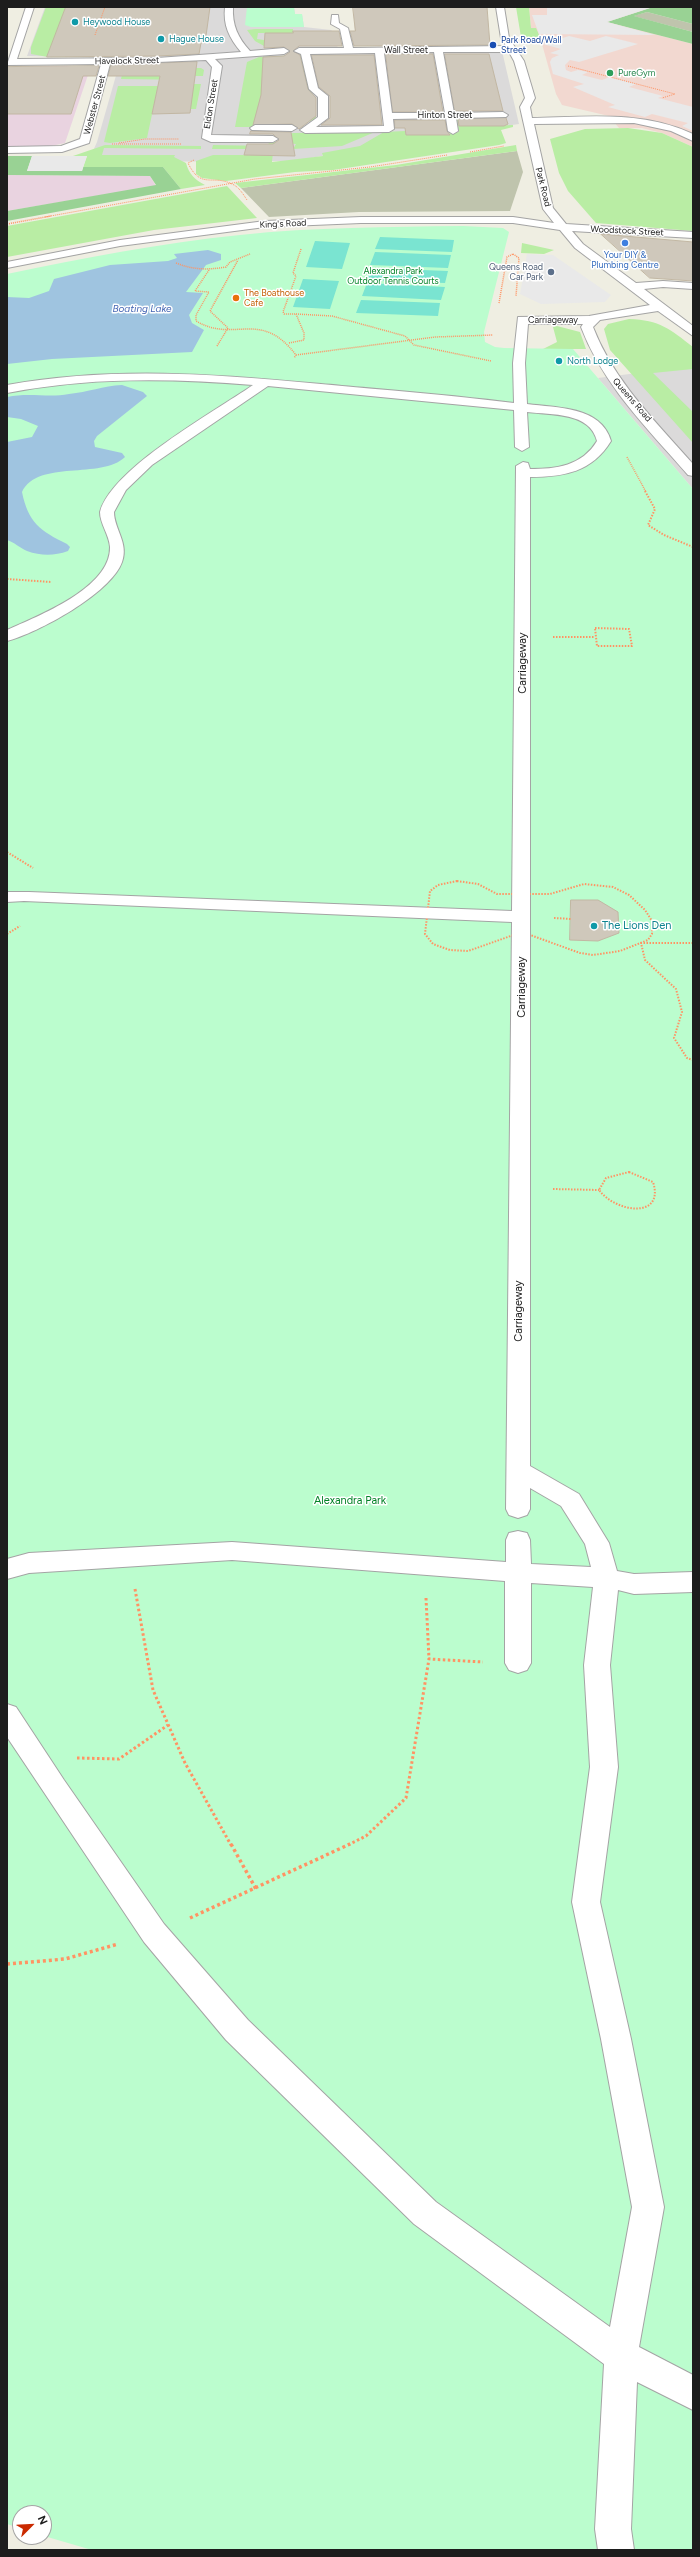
<!DOCTYPE html>
<style>
body{margin:0}
#map{position:relative;width:700px;height:2557px;overflow:hidden;background:#efeee2;font-family:Figtree,sans-serif}
canvas{display:block}
.frame{position:absolute;inset:0;border:8px solid #1d1d1d;pointer-events:none}
.north{position:absolute;left:12px;top:2505px;width:40px;height:40px;box-sizing:border-box;background:#fff;border:1px solid #a5a5a5;border-radius:50%;rotate:66deg;font-size:11px;font-weight:700;line-height:16px;text-align:center;color:#1d1d1d}
.north::after{content:'';display:block;margin:auto;width:14px;height:18px;background:#ca2a00;clip-path:polygon(50% 0,100% 100%,50% 72%,0 100%)}
</style>
<div id="map">
<canvas width="700" height="2557"></canvas>
<div class="frame"></div>
<div class="north">N</div>
</div>
<script>
const ctx = document.querySelector('canvas').getContext('2d');
ctx.lineJoin = 'round';
function fillPath(path, color) { ctx.fillStyle = color; ctx.fill(path, 'evenodd'); }
function strokePath(path, color, width, dash) { ctx.strokeStyle = color; ctx.lineWidth = width; ctx.lineCap = dash ? 'butt' : 'round'; ctx.setLineDash(dash || []); ctx.stroke(path); }
function label(font, color, halo, rows, align = 'center') {
  ctx.font = font + ' Figtree,sans-serif'; ctx.lineWidth = 3; ctx.setLineDash([]); ctx.textBaseline = 'middle'; ctx.strokeStyle = halo; ctx.fillStyle = color; for (const [text, x, y, turn = 0] of rows) {
    ctx.save(); ctx.translate(x, y); ctx.rotate((+turn || 0) * Math.PI / 180); ctx.textAlign = isNaN(turn) ? turn : align; if (halo) ctx.strokeText(text, 0, 0); ctx.fillText(text, 0, 0); ctx.restore();
  }
}
fillPath(new Path2D(`
 M45 7H294L295 14H302L304 27 331 30 336 33 339 43 335 52 502 51 519 124 393 142 296 161 88 162 97 142 121 58 27 56Z
 M693 366V489L598 378Z`), '#dbdada');
fillPath(new Path2D(`
 M529 7H653L607 22 693 44V147L662 133 642 128H619L609 116 562 105 556 94 540 37 531 28Z`), '#f2d8d0');
fillPath(new Path2D(`
 M67 66 89 72 65 143 51 146H7V67Z
 M7 175 150 176 156 186 7 211Z`), '#e9d3e0');
fillPath(new Path2D(`
 M647 12 693 24V32L633 16Z
 M517 151 523 172 510 211 359 212 269 217 241 188Z`), '#bfc4ad');
fillPath(new Path2D(`
 M46 7H66L84 56 48 57 31 54V47Z
 M516 7H529L531 28H536L540 37H521Z
 M255 29H293V33H258L257 39 264 40V46L255 41 247 30Z
 M301 55 309 88 315 99 316 119 302 124 298 127H282L283 116 269 72 256 127H235L247 62 259 57Z
 M130 68H201L204 70 203 76H194L193 80 121 79 123 70ZM127 71 194 76H125Z
 M191 84H201L196 109H187Z
 M118 86H158L147 138 110 143 104 142Z
 M457 119H480L477 122 478 126 513 125V127L501 130 506 143 499 145 333 170 295 172 226 181 202 178 196 174V161L213 155H267V149H212L213 145 268 146 269 142H281L283 134 294 133 375 132 342 146 293 149 296 144 283 143 273 152 272 162 323 156 322 153 360 146 384 132 405 131 406 135 439 133V135L459 132Z
 M628 128 662 133 693 147V231L596 223 568 191 559 173 550 139 585 129Z
 M105 145 201 146V149L104 148 102 155H175L174 157 186 163C189 174 195 180 205 185L181 189 163 167H83L87 156H73Z
 M516 145 517 151 241 188 235 183 396 165Z
 M227 186 257 218 154 230 7 257V226Z
 M522 243 554 250 544 254 521 253Z
 M629 319C660 320 670 329 693 347V369L653 373 693 412V443L610 350 604 329 608 324Z
 M557 326 580 332 586 349H543L557 342 553 327Z`), '#b9eda4');
fillPath(new Path2D(`
 M653 7H693V24L647 12 634 16 693 32V44L607 22Z
 M7 156H32L27 171H82L83 167H163L181 189 7 221V211L156 185 150 176 7 175Z`), '#99d294');
fillPath(new Path2D(`
 M247 7H294L295 14H302L304 27H251L245 25Z
 M463 226 503 228 509 232 484 332 485 342 495 347 504 348 573 349 693 489V2550H92L44 2536V2513H20V2528L7 2524V274C84 258 161 243 240 235 314 227 389 227 463 226Z`), '#bbfdce');
fillPath(new Path2D(`
 M380 237 454 240 452 252 375 249Z
 M315 241 350 243 342 269 306 267Z
 M375 252 451 255 448 268 370 265Z
 M371 268 448 271 445 283 367 280Z
 M303 279 339 281 330 309 293 307Z
 M367 283 445 287 441 300 362 296Z
 M361 300 440 303 438 316 356 313Z`), '#7ae4d1');
fillPath(new Path2D(`
 M547 7H653L607 22 655 35 539 34 532 15H547Z
 M569 36 590 41 606 36 638 44 579 62 570 60 565 65 566 70 571 72 578 70 588 72 582 75 602 80 610 77 636 84 629 87 663 96 658 98 693 107V131L682 126 688 123 652 114 645 117 608 107 615 105 573 87 584 84 553 74 550 62 552 58 559 55 550 53 561 49 543 44Z
 M32 156H87L82 171H27Z
 M527 254 553 255 611 295 605 302 541 304 520 294Z`), '#e9e9e9');
fillPath(new Path2D(`
 M208 250 221 254V260L206 265 186 292 203 293 189 315 192 323 204 330 192 352 52 359 7 364V297L29 298 49 291 54 279 110 265 168 261 177 258 174 254Z
 M122 385 143 392 147 396 97 436 94 441 95 447 122 453 125 457C101 480 38 459 22 492 28 522 40 531 67 544L70 547 68 551C54 556 41 556 27 551 20 548 14 542 7 540V442L32 437 38 426 21 419 7 417V397C30 392 47 398 69 394 88 392 103 386 122 385Z`), '#9fc4e0');
const building = new Path2D(`
 M66 7H210L205 43H201L199 54 157 56 47 57Z
 M353 7H487L490 45 354 46 350 31H355Z
 M293 31H339L342 46H299L293 51 300 55 308 89 316 98V116L299 129 292 124 253 125 261 95 263 57 284 56 290 52 284 47 264 48 265 33H293Z
 M386 54H433L443 112H393Z
 M445 54H489L503 111H455Z
 M312 55H374L382 125H321L330 118V96L319 87Z
 M197 62 190 113 152 114 160 76H108L111 65Z
 M99 66 96 76H83L71 114H7V67Z
 M506 118 508 124 504 126H459L458 119Z
 M395 120H445L447 131 450 135H406L405 128H395Z
 M251 131 291 132 295 156 244 155 247 144H273L279 140 273 134H250Z
 M601 234 693 242V281L650 278Z
 M571 900H598L618 912 619 933 598 941 570 940Z`);
fillPath(building, '#cfc8bb');
strokePath(building, '#c2b7a3', 1);
const minor = new Path2D(`
 M26 7H34L17 59 157 58 241 52C229 38 223 25 225 7H233C232 25 238 38 250 51L284 48 289 51 284 54 215 59 222 66 211 135 273 136 278 139 273 142H211L202 138 212 67 206 60 110 64 89 143 62 152 7 153V147L61 146 80 139 101 64 7 65Z
 M496 7H504L509 38 524 61 535 98 530 107 532 118C587 117 642 110 693 134V141L671 131 634 123 534 124 553 208 566 224 693 232V238L572 231 583 244 636 283 663 281 693 283V289L663 287 644 289 693 326V336L658 311 600 320 593 327C614 381 655 421 693 464V476L688 475C648 429 603 385 581 327L583 324H528L525 363 527 404C557 408 601 406 611 441 592 472 564 477 530 477V1466L579 1494 609 1543 617 1571 634 1574 693 1572V1592L634 1594 618 1590 610 1665 618 1767 600 1902 631 2039 664 2207 639 2347 693 2375V2410L637 2382 631 2529 634 2550H598L595 2529 604 2364 414 2224 226 2040 144 1942 7 1737V1704L16 1707 64 1780 164 1924 248 2020 436 2202 610 2327 632 2207 601 2039 572 1902 590 1767 584 1665 593 1587 531 1583V1663L527 1670 518 1673 509 1670 505 1663V1581L232 1560 29 1573 7 1579V1559L29 1553 232 1542 506 1562V1540L509 1533 518 1531 527 1533 530 1540 531 1564 591 1567 585 1544 561 1506 530 1488V1509L527 1515 518 1518 509 1515 506 1509 512 922 24 901 7 902V892H29L512 911 516 466 523 462 528 463 530 469C556 469 582 466 597 441 590 412 552 415 527 412L529 447 522 451 515 447 514 410 268 386 152 465 126 490 114 512C114 529 129 543 122 562 111 593 38 633 7 641V630C38 616 111 588 110 547 109 534 100 524 100 512 112 468 214 412 253 385 170 378 89 377 7 393V385C112 366 216 374 321 384 385 390 450 395 514 403L513 363 518 317 589 316 650 305 575 248 560 230 513 223H361L265 227 120 246 7 268V262L120 240 265 221 361 217H513L554 223 543 209 520 107 525 98 514 61 509 52H443L454 113 503 112 508 115 506 117 456 118 458 131 453 134 448 131 446 118 393 119 394 129 389 132 305 133 300 130 318 117V97L309 89 301 54 294 51 299 48H344L340 29 331 24 332 15H338L339 23 348 28 353 48 506 46 501 38ZM434 52 445 113H392L384 53ZM375 53 384 126 316 127 328 118V96L318 88 310 54Z
 M255 125H292L297 128 292 131 252 130 250 128Z`);
strokePath(minor, '#a4a4a4', 2);
strokePath(new Path2D(`
 M95 35 105 7
 M568 66 675 94 662 98
 M119 143 145 139H179
 M112 144H181
 M470 152 504 146
 M194 160 188 163C201 190 212 174 232 184 239 187 243 194 247 200
 M45 217 255 179 370 167 447 155`), '#ff9363', 1, [1, 1]);
strokePath(new Path2D(`
 M7 224 51 216
 M513 254 519 258 516 296
 M176 263C193 270 208 270 226 267L230 262 250 254
 M209 270 195 291 209 292 196 315V321C235 344 260 308 296 355L294 358
 M499 303 507 257 513 254
 M296 314 332 316 405 336 414 345 491 361
 M289 343 304 340V333L296 314H284L283 312 296 276 293 273 301 249
 M217 346 228 328 210 311 238 260
 M296 355 435 337 493 335
 M627 457 646 492`), '#ff9363', 1.5, [1, 1]);
strokePath(new Path2D(`
 M645 491 655 509 648 525 664 535 693 547
 M7 579 51 582
 M595 628 629 629 632 646H597Z
 M553 637H595
 M7 852 33 868
 M457 881 478 884 497 894H550L584 884 613 887 629 895 645 910 652 921V934L648 940 620 951 593 955 580 953 522 932 468 951 450 950 433 944 425 934 430 891 438 885Z
 M554 918 571 919
 M7 934 20 926
 M693 943H641L645 960 676 989 682 1012 674 1038 687 1058 693 1060
 M629 1172 653 1182C665 1219 616 1213 599 1190L606 1178Z
 M553 1189 599 1190`), '#ff9363', 2, [1.5, 1.5]);
strokePath(new Path2D(`
 M135 1589 153 1690 185 1763 231 1845
 M426 1598 429 1659
 M77 1758 119 1759 168 1725
 M348 1845 366 1836 406 1798 429 1659 483 1662`), '#ff9363', 3, [2.5, 2.5]);
strokePath(new Path2D(`
 M231 1844 256 1889
 M190 1918 350 1844
 M7 1964 65 1959 118 1944`), '#ff9363', 3.5, [3, 3]);
fillPath(minor, '#fff');
for (const [x, y, r, color] of [
 [75,22,4,"#0f9aa8"],
 [161,39,4,"#0f9aa8"],
 [493,45,4,"#1a4fb4"],
 [610,73,4,"#2e9e5b"],
 [625,243,4,"#3f7fe0"],
 [551,272,4,"#5c6f8a"],
 [236,298,4,"#e8710a"],
 [559,361,4,"#0f9aa8"],
 [594,926,4,"#0f9aa8"]
]) { const dot = new Path2D(); dot.arc(x, y, r, 0, 2 * Math.PI); ctx.fillStyle = color; ctx.fill(dot); strokePath(dot, '#fff', 1.5); }
label('9px', '#0d838f', '#fff', [
 ["Heywood House",83,22],
 ["Hague House",169,39],
 ["North Lodge",567,361]
], 'left');
label('9px', '#164399', '#fff', [
 ["Park Road/Wall",501,40],
 ["Street",501,50]
], 'left');
label('9px', '#1d1d1d', '#fff', [
 ["Wall Street",406,50],
 ["Havelock Street",127,61,-1],
 ["Eldon Street",211,104,-81],
 ["Webster Street",95,105,-75],
 ["Hinton Street",445,115],
 ["Park Road",543,187,76],
 ["King's Road",283,224,-3],
 ["Woodstock Street",627,231,3],
 ["Carriageway",553,320],
 ["Queens Road",632,400,49]
]);
label('9px', '#27864d', '#fff', [
 ["PureGym",618,73]
], 'left');
label('9px', '#366cbe', '#fff', [
 ["Your DIY &",625,255],
 ["Plumbing Centre",625,265]
]);
label('9px', '#4e5e75', '#fff', [
 ["Queens Road",543,267],
 ["Car Park",543,277]
], 'right');
label('9px', '#048328', '#fff', [
 ["Alexandra Park",393,271],
 ["Outdoor Tennis Courts",393,281]
]);
label('9px', '#c56008', '#fff', [
 ["The Boathouse",244,293],
 ["Cafe",244,303]
], 'left');
label('italic 10px', '#4364b3', '#fff', [
 ["Boating Lake",142,309]
]);
label('11px', '#1d1d1d', '#fff', [
 ["Carriageway",523,663,-90],
 ["Carriageway",522,987,-90],
 ["Carriageway",519,1311,-90]
]);
label('11px', '#0d838f', '#fff', [
 ["The Lions Den",602,926]
], 'left');
label('11px', '#048328', '#fff', [
 ["Alexandra Park",350,1501]
]);
</script>
